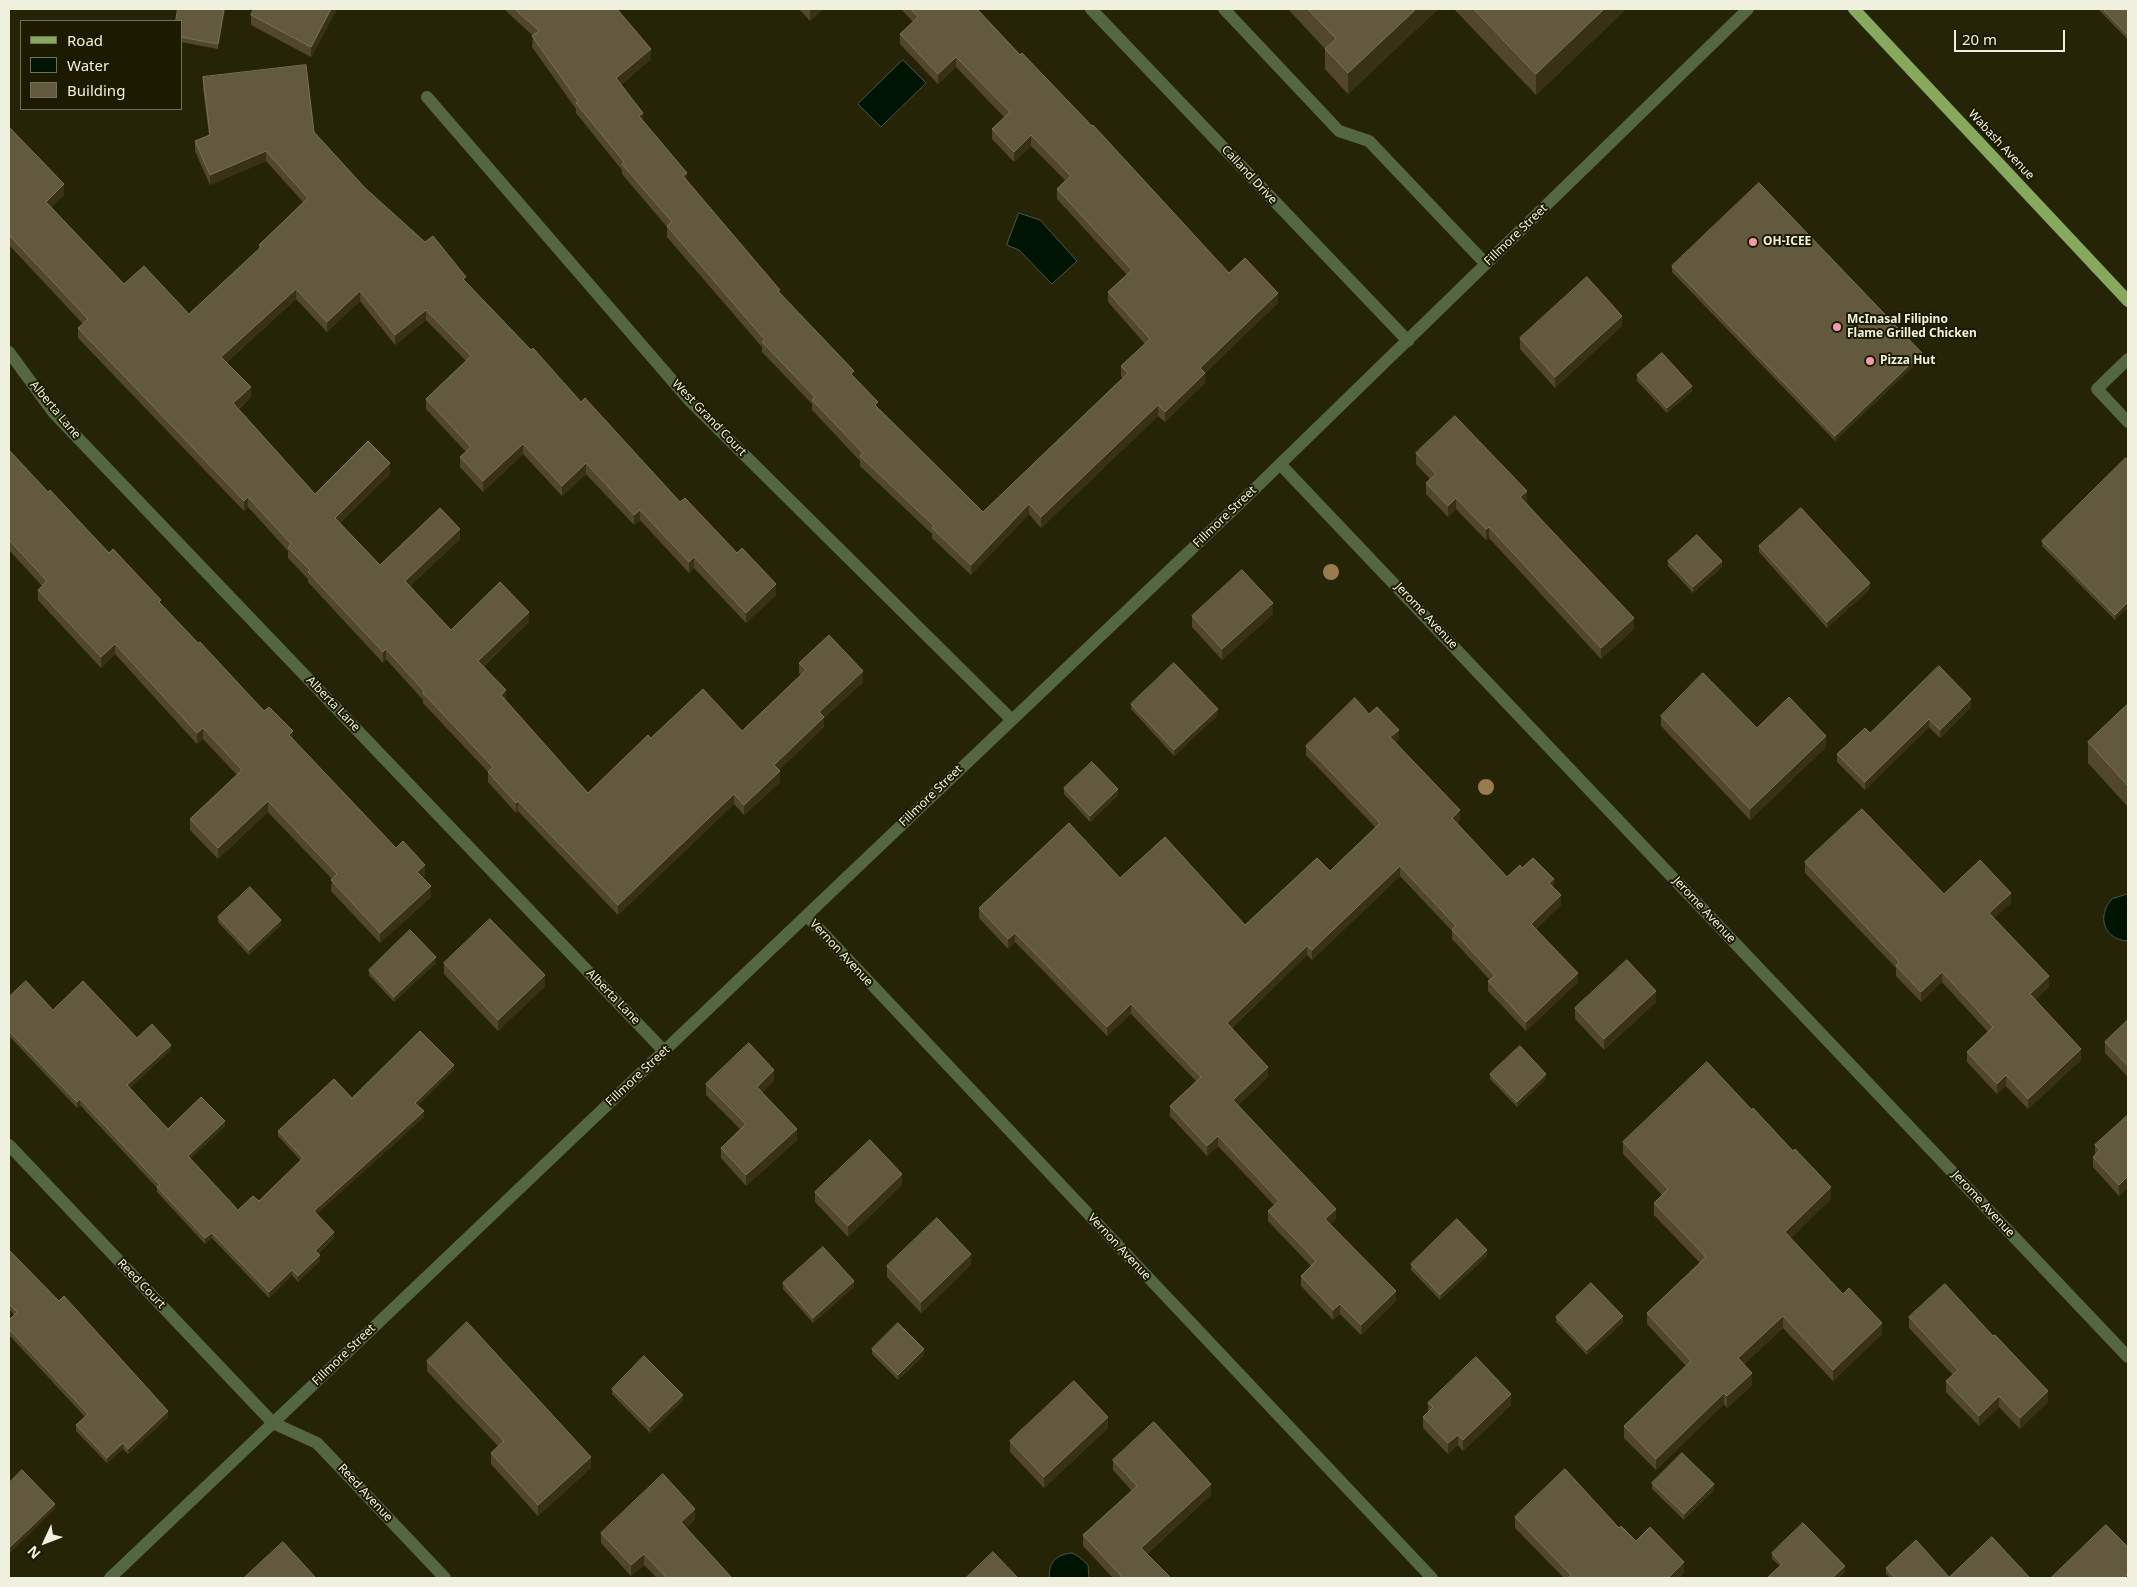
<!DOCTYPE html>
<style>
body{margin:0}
#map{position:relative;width:2137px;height:1587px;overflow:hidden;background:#252407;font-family:"Noto Sans",sans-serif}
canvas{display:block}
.frame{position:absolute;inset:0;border:10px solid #f0f0df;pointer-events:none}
.legend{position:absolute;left:20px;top:20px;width:162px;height:90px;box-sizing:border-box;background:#1c1b00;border:1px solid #717059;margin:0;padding:6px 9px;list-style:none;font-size:15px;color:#f0f0df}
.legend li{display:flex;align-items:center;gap:10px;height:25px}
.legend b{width:25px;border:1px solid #717059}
.north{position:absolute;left:20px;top:1517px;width:50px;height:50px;-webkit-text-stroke:4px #1c1b00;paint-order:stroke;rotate:227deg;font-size:14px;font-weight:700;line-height:20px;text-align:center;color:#f0f0df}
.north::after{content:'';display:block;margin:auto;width:18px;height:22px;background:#f0f0df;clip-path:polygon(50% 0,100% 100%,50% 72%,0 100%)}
.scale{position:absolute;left:1954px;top:30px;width:111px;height:22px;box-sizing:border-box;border:2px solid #f0f0df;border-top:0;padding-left:6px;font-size:15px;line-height:18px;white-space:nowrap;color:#f0f0df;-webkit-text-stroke:4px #1c1b00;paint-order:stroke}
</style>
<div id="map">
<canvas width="2137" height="1587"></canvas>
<div class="frame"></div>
<ul class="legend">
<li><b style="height:6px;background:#87a95d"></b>Road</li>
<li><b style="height:14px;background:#001403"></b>Water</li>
<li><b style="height:14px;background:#63593f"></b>Building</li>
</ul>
<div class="north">N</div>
<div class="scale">20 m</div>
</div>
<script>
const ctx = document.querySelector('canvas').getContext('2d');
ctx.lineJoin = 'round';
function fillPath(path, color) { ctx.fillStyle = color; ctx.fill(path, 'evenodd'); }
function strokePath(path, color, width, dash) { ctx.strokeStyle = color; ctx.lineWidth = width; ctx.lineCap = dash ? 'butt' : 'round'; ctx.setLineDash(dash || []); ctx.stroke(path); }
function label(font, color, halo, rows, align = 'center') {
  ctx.font = font + ' "Noto Sans",sans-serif'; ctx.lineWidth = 4; ctx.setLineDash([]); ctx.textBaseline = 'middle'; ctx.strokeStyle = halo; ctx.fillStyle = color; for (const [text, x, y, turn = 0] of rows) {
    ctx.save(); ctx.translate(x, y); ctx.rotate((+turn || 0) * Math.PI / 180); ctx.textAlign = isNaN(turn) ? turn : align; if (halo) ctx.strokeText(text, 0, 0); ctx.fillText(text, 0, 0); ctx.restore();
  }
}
const water = new Path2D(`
 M903 60 926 83 881 127 858 104Z
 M1019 213 1040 220 1077 261 1052 284 1019 250 1007 245Z
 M2128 894V941C2104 940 2096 916 2112 899Z
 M1072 1553 1078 1556 1088 1565 1089 1578H1050C1047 1563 1057 1554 1072 1553Z`);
fillPath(water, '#001403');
strokePath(water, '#485645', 1);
strokePath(new Path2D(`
 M1224 9 1339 131 1369 141 1486 264
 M2128 359 2097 389 2128 422`), '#556642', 12);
strokePath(new Path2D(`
 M1091 9 1408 341
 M427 97 690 401 1011 719
 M9 352 53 412 664 1051
 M1280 464 2128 1357
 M807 916 1432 1578
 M9 1145 273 1423 317 1443 445 1578
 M110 1578 1237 506 1748 9`), '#556642', 12);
strokePath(new Path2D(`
 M1854 9 2128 301`), '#87a95d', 12);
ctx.fillStyle = '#9a7b4f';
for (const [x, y] of [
 [1331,572],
 [1486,787]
]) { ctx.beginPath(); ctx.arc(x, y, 8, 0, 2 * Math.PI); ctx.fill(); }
fillPath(new Path2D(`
 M178 9H225L218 49 181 42V21Z
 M337 9 311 57 251 25V15Z
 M504 9H617L651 59 621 85 643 121 687 180 780 294 854 377 878 408 983 512 1123 378 1121 376V366L1145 344 1108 302V292L1127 275 1057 199V189L1065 180 1031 146 1014 162 992 139V129L1004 117 956 67 938 84 900 44V34L913 22 901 9H977L1229 273 1278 303 1205 373V383L1165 422 1158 416 1041 528 1029 514 971 575 932 538V534L860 466V461L812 410V404L762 352V347L667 237V227L622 174V170L576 113V109L532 47 533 36Z
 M799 9H823L810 21Z
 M1288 9H1438L1348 94 1325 69V49Z
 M1454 9H1626L1536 95Z
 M2098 9H2128V40Z
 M203 77 314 132 365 188 466 282 581 402 680 502 776 595 746 623 694 568 689 573 640 520 634 525 586 474 562 496 523 454 483 492 460 467V457L466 452 426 409V399L466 361 426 320 395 345 360 301 327 332 296 299 227 362 251 397 239 409 315 494 390 474 340 523 380 565 460 539 410 586 451 630 529 622 484 666 506 701 588 793 651 738 742 731 801 675 799 673V663L863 682 824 718V727L779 770 780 782 744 815 734 804 618 915 518 811 516 813 488 782V772L423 703V700L386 659 383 663 308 582V579L288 558V551L248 507 244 511 78 338V328L83 324 9 245V127L64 195 51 207 124 284 189 314 259 249V245L303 202 266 161 210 185 195 151V141L209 135 203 88Z
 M1672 266 1922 358 1835 441 1672 272Z
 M1622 326 1555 388 1520 349V338Z
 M1637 375 1692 391 1667 413 1637 381Z
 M9 450 48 492 161 604 198 643 293 740 396 848 425 876 423 878 431 897 380 943 331 891 332 879 268 812 218 859 190 830V819L237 775 203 739 197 744 115 654 101 668 38 600V590L42 586 9 550Z
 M1416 453 1527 502H1526L1634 629 1601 659 1489 538 1486 540 1456 509 1448 517 1426 494V483L1430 479 1416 464Z
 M2126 458 2115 620 2042 546V541Z
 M1759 546 1870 589 1827 628 1759 552Z
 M1668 561 1722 567 1693 593 1668 566Z
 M1273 614 1222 660 1192 627V616Z
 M1131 704 1218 715 1174 756 1131 709Z
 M2128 704V807L2088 763V742Z
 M1971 707 1940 738 1929 727 1865 790 1837 762V754L1870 733Z
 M1369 714 1399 739 1395 742 1460 819 1457 823 1507 877 1522 868 1554 888 1561 905 1536 929 1578 982 1526 1031 1488 991V981L1490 980 1452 939V931L1400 876 1312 960 1307 955 1232 1028 1268 1077 1238 1105 1336 1218 1330 1224 1396 1301 1361 1335 1340 1314 1333 1320 1301 1286V1276L1311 1266 1268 1221V1211L1274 1205 1218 1146 1207 1156 1170 1116V1106L1196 1081 1131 1014 1107 1036 1015 942 1008 949 979 918V908L1120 878 1245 925 1330 871 1376 828 1306 755V746Z
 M1661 716 1757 728 1826 747 1750 820 1661 726Z
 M1064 788 1118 795 1090 822 1064 794Z
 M1805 862 1944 894 2011 903 1994 918 2049 987 2035 1000 2081 1060 2028 1109 2006 1086 1997 1094 1967 1062V1052L1988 1032 1942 982 1921 1002 1896 976V968L1805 873Z
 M218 917 281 925 249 955 218 922Z
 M436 963 394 1002 369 975V970Z
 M444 963 545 986 498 1031 444 974Z
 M9 997 53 1010 171 1050 130 1088 168 1129 225 1126 190 1159 238 1210 259 1201 301 1161 278 1136V1131L352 1098 454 1070 418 1105 424 1117 316 1214 334 1238 318 1254 320 1261 298 1282 292 1275 269 1298 212 1238 205 1244 157 1192V1188L80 1105 77 1108 9 1036Z
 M1656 1002 1604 1050 1575 1019V1008Z
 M2128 1020V1077L2105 1053V1042Z
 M1490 1074 1546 1079 1517 1107 1490 1079Z
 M774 1081 762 1092 797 1140 746 1186 721 1158V1148L740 1129 706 1095V1084Z
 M2128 1115V1187L2119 1196 2093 1167V1157L2095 1154V1145Z
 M1623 1142 1831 1199 1790 1238 1843 1294 1882 1334 1833 1381 1783 1328 1744 1364 1752 1385 1727 1408 1724 1404 1656 1470 1624 1438V1426L1686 1366 1647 1324V1313L1700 1263 1654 1215V1203L1662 1195 1623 1154Z
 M902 1185 848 1237 815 1202V1192Z
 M9 1250 168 1417 128 1454 123 1449 107 1463 76 1431V1425L85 1417 9 1335V1320L14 1315 9 1309Z
 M1487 1256 1440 1300 1411 1270V1264Z
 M971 1265 921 1313 887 1277V1266Z
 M783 1283 854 1287 813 1323 783 1289Z
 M1556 1317 1623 1322 1587 1355 1556 1322Z
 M1909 1317 2048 1402 2020 1429 1999 1407 1979 1426 1946 1392V1381L1953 1375 1909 1328Z
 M872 1349 924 1355 898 1380 872 1354Z
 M427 1361 591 1468 538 1516 491 1464V1453L498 1446 427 1371Z
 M612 1389 683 1400 650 1433 612 1394Z
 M1428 1403 1511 1405 1463 1451 1458 1445 1448 1454 1423 1428V1417L1428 1412Z
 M1108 1428 1044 1488 1010 1452V1441Z
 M1113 1460 1211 1495 1147 1554 1171 1578H1113L1083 1546V1535L1132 1491 1113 1470Z
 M1652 1483 1714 1490 1684 1520 1652 1489Z
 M1515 1517 1619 1528 1636 1541 1684 1573 1679 1578H1564L1515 1528Z
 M695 1519 686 1528 732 1578H657L644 1565 631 1576 601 1543V1533Z
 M1772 1553 1845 1572 1838 1578H1767L1780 1566 1772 1559Z
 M1886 1568 1949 1577 2030 1578H1890L1886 1574Z`), '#52472c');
fillPath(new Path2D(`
 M224 9H225L218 49V44Z
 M331 9H337L311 57V47Z
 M812 9H823L810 21V10Z
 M1416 9H1438L1348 94V73Z
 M1604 9H1626L1536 95V74Z
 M651 49V59L616 89V78Z
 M956 57V67L938 84V74Z
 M643 113V123L639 116Z
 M1031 135V146L1014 162V152Z
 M266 151V161L210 185V175Z
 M687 173V183L683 176Z
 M64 184V195L46 212V202Z
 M296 289V299L221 367V357Z
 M360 291V301L327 332V322Z
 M1278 293V303L1202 376 1205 373V383L1165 422V412L1200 368Z
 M426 310V320L395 345V335Z
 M1622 316V326L1555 388V377Z
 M1922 353V358L1835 441V436Z
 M1692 386V391L1667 413V408Z
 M251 387V397L233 413V403Z
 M1158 405V416L1041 528V517Z
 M523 444V454L483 492V481Z
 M390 463V474L335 528V518Z
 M586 463V474L562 496V486Z
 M1527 491V502L1520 508V497Z
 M248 497V507L244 511V501Z
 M1456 498V509L1448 517V506Z
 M1029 504V514L971 575V565Z
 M640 510V520L634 525V515Z
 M1489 527V538L1486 540V529Z
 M460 529V539L405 591V581Z
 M694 557V568L689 573V562Z
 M1722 561V567L1693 593V587Z
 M1870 583V589L1827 628V622Z
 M776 584V595L746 623V613Z
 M2128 602V608L2115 620V615Z
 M1273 603V614L1222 660V649Z
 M529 612V622L478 671V661Z
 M1634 618V629L1601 659V648Z
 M115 644V654L101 668V657Z
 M386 649V659L383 663V652Z
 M863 671V682L824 718V727L774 775V765L819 712Z
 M506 690V700L501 706V695Z
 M1971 699V707L1940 738V730Z
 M1218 709V715L1174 756V750Z
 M1929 719V727L1865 790V782Z
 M203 728V739L197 744V733Z
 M1399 730V739L1390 747V737Z
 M293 731V742L289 735Z
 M1826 736V747L1750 820V809Z
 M780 771V782L744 815V805Z
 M1118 789V795L1090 822V816Z
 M734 794V804L618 915V905Z
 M268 801V812L218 859V848Z
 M518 801V811L516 813V803Z
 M1460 810V819L1452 827V818Z
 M425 865V876L417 883V872Z
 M1400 866V876L1312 960V950Z
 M1554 879V889L1549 883Z
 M431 886V897L380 943V933Z
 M2011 893V903L1989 923V913Z
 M1561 895V905L1531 933V924Z
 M281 920V925L249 955V950Z
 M1015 933V942L1008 949V939Z
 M1307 946V955L1227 1032V1023Z
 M436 957V963L394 1002V997Z
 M1942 972V982L1921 1002V992Z
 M1578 973V982L1526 1031V1022Z
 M545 975V986L498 1031V1020Z
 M2049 976V987L2030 1004V994Z
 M1656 991V1002L1604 1050V1039Z
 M1131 1004V1014L1107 1036V1027Z
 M171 1045V1050L127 1091V1085Z
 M2081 1049V1060L2028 1109V1099Z
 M454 1065V1070L415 1108V1103Z
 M1268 1067V1077L1233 1110V1100Z
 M774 1070V1081L757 1098V1087Z
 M1546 1074V1079L1517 1107V1102Z
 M2006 1075V1086L1997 1094V1084Z
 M80 1099V1105L77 1108V1102Z
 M424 1111V1117L314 1217V1211Z
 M225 1121V1126L188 1161V1156Z
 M797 1129V1140L746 1186V1175Z
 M1218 1136V1146L1207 1156V1146Z
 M902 1174V1185L848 1237V1226Z
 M2128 1176V1187L2119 1196V1185Z
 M1831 1187V1199L1785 1244V1232Z
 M1336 1209V1218L1325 1229V1219Z
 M334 1232V1238L315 1256V1251Z
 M212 1233V1238L205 1244V1238Z
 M1487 1250V1256L1440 1300V1295Z
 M971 1254V1265L921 1313V1302Z
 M320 1255V1261L298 1282V1276Z
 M292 1270V1275L269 1298V1292Z
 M854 1281V1287L813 1323V1318Z
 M1396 1291V1301L1361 1335V1325Z
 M1340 1304V1314L1333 1320V1310Z
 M1623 1316V1322L1587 1355V1350Z
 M1783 1316V1328L1738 1370V1358Z
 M1882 1323V1334L1833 1381V1370Z
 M924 1349V1355L898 1380V1375Z
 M1752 1373V1385L1727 1408V1396Z
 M2048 1391V1402L2020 1429V1418Z
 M1724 1393V1404L1656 1470V1459Z
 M1511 1394V1405L1463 1451V1440Z
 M683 1395V1400L650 1433V1427Z
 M1999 1396V1407L1979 1426V1416Z
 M168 1411V1417L128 1454V1449Z
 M1108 1417V1428L1044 1488V1477Z
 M1458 1435V1445L1448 1454V1443Z
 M123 1443V1449L107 1463V1458Z
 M591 1457V1468L538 1516V1505Z
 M1211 1484V1495L1141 1559V1548Z
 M1714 1484V1490L1684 1520V1514Z
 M55 1504V1509L9 1554V1548Z
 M695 1509V1519L681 1533V1522Z
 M644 1554V1565L631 1576V1565Z
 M1684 1562V1573L1679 1578H1668Z
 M1845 1566V1572L1838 1578H1832Z`), '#393115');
const building = new Path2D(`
 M178 9H224L218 44 181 37V21H176Z
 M254 9H331L311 47 251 15Z
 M515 9H617L651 49 616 78 643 113 639 116 687 173 683 176 780 290 778 291 854 371 851 374 878 402 875 405 983 512 1128 373 1121 366 1150 339 1108 292 1132 270 1057 189 1071 176 1031 135 1014 152 992 129 1010 112 956 57 938 74 900 34 918 17 911 9H977L1020 55 1022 53 1092 126 1093 125 1229 273 1245 258 1278 293 1200 368 1205 373 1165 412 1158 405 1041 517 1029 504 971 565 932 528 934 526 860 456 863 453 812 400 815 397 762 342 765 340 667 226 672 222 622 164 624 162 576 103 578 101 532 36 539 31Z
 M1308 9H1416L1348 73 1325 49 1336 39Z
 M1474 9H1604L1536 74Z
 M2103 9H2128V35Z
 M306 65 314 132 365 188 425 242 433 236 466 277 463 279 531 350 533 348 581 402 585 398 680 502 685 498 737 553 742 548 776 584 746 613 694 557 689 562 640 510 634 515 586 463 562 486 523 444 483 481 460 457 471 447 426 399 471 356 426 310 395 335 360 291 327 322 296 289 221 357 251 387 233 403 315 494 368 441 390 463 335 518 380 565 440 508 460 529 405 581 451 630 500 582 529 612 478 661 506 690 501 695 588 793 648 735 651 738 703 689 742 731 806 670 799 663 829 635 863 671 819 712 824 717 774 765 780 771 744 805 734 794 618 905 518 801 516 803 488 772 493 767 423 693 424 691 386 649 383 652 308 572 310 570 288 548 291 544 248 497 244 501 78 328 88 319 9 235V127L64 184 46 202 124 284 144 266 189 314 261 247 259 245 308 198 266 151 210 175 195 141 210 135 203 77Z
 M1759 183 1922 353 1835 436 1672 266Z
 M1587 277 1622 316 1555 377 1520 338Z
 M1662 353 1692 386 1667 408 1637 375Z
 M1455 416 1527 491 1520 497 1634 618 1601 648 1489 527 1486 529 1456 498 1448 506 1426 483 1436 474 1416 453Z
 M9 450 48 492 50 490 109 553 113 549 161 600 159 602 198 643 200 642 264 711 269 707 293 731 289 735 396 848 403 841 425 865 417 872 431 886 380 933 331 880 337 874 268 801 218 848 190 819 242 770 203 728 197 733 115 644 101 657 38 590 47 581 9 540Z
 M2126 458 2128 460V602L2115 615 2042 541Z
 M1801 508 1870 583 1827 622 1759 546Z
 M1697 535 1722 561 1693 587 1668 561Z
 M1242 570 1273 603 1222 649 1192 616Z
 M1174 663 1218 709 1174 750 1131 704Z
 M1939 666 1971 699 1940 730 1929 719 1865 782 1837 754 1865 728 1870 733Z
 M1703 673 1757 728 1789 697 1826 736 1750 809 1661 716Z
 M1355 698 1369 714 1377 707 1399 730 1390 737 1460 810 1452 818 1507 877 1520 865 1522 868 1533 858 1554 879 1549 883 1561 895 1531 924 1578 973 1526 1022 1488 981 1495 976 1452 930 1456 926 1400 866 1312 950 1307 946 1227 1023 1268 1067 1233 1100 1336 1209 1325 1219 1396 1291 1361 1325 1340 1304 1333 1310 1301 1276 1316 1261 1268 1211 1279 1201 1218 1136 1207 1146 1170 1106 1201 1077 1131 1004 1107 1027 1015 933 1008 939 979 908 1069 823 1120 878 1165 837 1245 925 1317 858 1330 871 1380 823 1306 746Z
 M2128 704V786L2088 742Z
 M1092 762 1118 789 1090 816 1064 788Z
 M1862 809 1944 894 1980 860 2011 893 1989 913 2049 976 2030 994 2081 1049 2028 1099 2006 1075 1997 1084 1967 1052 1993 1027 1942 972 1921 992 1896 966 1899 962 1805 862Z
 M250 887 281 920 249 950 218 917Z
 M490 919 545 975 498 1020 444 963Z
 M410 930 436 957 394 997 369 970Z
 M1627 960 1656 991 1604 1039 1575 1008Z
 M26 981 53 1010 83 981 137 1038 152 1024 171 1045 127 1085 168 1129 201 1097 225 1121 188 1156 238 1210 253 1196 259 1201 303 1158 278 1131 334 1079 352 1098 420 1031 454 1065 415 1103 424 1111 314 1211 334 1232 315 1251 320 1255 298 1276 292 1270 269 1292 212 1233 205 1238 157 1187 160 1185 80 1099 77 1102 9 1031V997Z
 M2128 1020V1066L2105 1042Z
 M749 1043 774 1070 757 1087 797 1129 746 1175 721 1148 746 1124 706 1084Z
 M1520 1046 1546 1074 1517 1102 1490 1074Z
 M1707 1062 1752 1110 1753 1108 1793 1151 1795 1149 1831 1187 1785 1232 1843 1294 1849 1288 1882 1323 1833 1370 1783 1316 1738 1358 1752 1373 1727 1396 1724 1393 1656 1459 1624 1426 1691 1361 1647 1313 1706 1257 1654 1203 1668 1189 1623 1142Z
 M2128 1115V1176L2119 1185 2093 1157 2100 1150 2095 1145Z
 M870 1140 902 1174 848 1226 815 1192Z
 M937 1218 971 1254 921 1302 887 1266Z
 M1457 1219 1487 1250 1440 1295 1411 1264Z
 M823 1247 854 1281 813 1318 783 1283Z
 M9 1250 59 1301 64 1296 168 1411 128 1449 123 1443 107 1458 76 1425 88 1414 9 1329V1320L17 1312 9 1304Z
 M1591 1283 1623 1316 1587 1350 1556 1317Z
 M1945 1284 1993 1336 1995 1335 2048 1391 2020 1418 1999 1396 1979 1416 1946 1381 1958 1370 1909 1317Z
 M467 1322 591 1457 538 1505 491 1453 504 1441 427 1361Z
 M898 1323 924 1349 898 1375 872 1349Z
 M644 1356 683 1395 650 1427 612 1389Z
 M1476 1357 1511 1394 1463 1440 1458 1435 1448 1443 1423 1417 1433 1407 1428 1403Z
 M1074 1381 1108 1417 1044 1477 1010 1441Z
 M1154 1422 1211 1484 1141 1548 1171 1578H1123L1083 1535 1137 1486 1113 1460Z
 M1682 1453 1714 1484 1684 1514 1652 1483Z
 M1565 1469 1619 1528 1621 1526 1636 1541 1650 1527 1684 1562 1668 1578H1568L1571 1575 1515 1517Z
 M22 1470 55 1504 9 1548V1483Z
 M663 1474 695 1509 681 1522 732 1578H667L644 1554 631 1565 601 1533Z
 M1803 1523 1845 1566 1832 1578H1767L1782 1564 1772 1553Z
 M2106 1525 2128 1547V1574L2124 1578H2051Z
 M1992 1537 2030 1578H1895L1886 1568 1916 1540 1949 1577Z
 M283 1542 316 1578H244Z
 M993 1552 1018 1578H966Z`);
fillPath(building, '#63593f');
strokePath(building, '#797158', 1);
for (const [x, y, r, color] of [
 [1753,242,5,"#f29aaf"],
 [1837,327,5,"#f29aaf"],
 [1870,361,5,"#f29aaf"]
]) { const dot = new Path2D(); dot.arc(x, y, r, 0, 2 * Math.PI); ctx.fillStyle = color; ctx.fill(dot); strokePath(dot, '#1c1b00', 2); }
label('12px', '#f0f0df', '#1c1b00', [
 ["Wabash Avenue",2001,145,47],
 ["Calland Drive",1249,175,47],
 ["Fillmore Street",1516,235,-44],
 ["Alberta Lane",55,410,50],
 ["West Grand Court",709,418,46],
 ["Fillmore Street",1225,517,-44],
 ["Jerome Avenue",1426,616,47],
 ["Alberta Lane",333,704,46],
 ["Fillmore Street",931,796,-44],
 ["Jerome Avenue",1704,910,47],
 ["Vernon Avenue",841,953,47],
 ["Alberta Lane",613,997,46],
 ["Fillmore Street",638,1076,-43],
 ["Jerome Avenue",1983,1204,47],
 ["Vernon Avenue",1119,1247,47],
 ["Reed Court",141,1284,46],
 ["Fillmore Street",344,1355,-44],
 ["Reed Avenue",365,1493,47]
]);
label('bold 12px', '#f0f0df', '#1c1b00', [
 ["OH-ICEE",1763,242],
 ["McInasal Filipino",1847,320],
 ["Flame Grilled Chicken",1847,334],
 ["Pizza Hut",1880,361]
], 'left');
</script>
